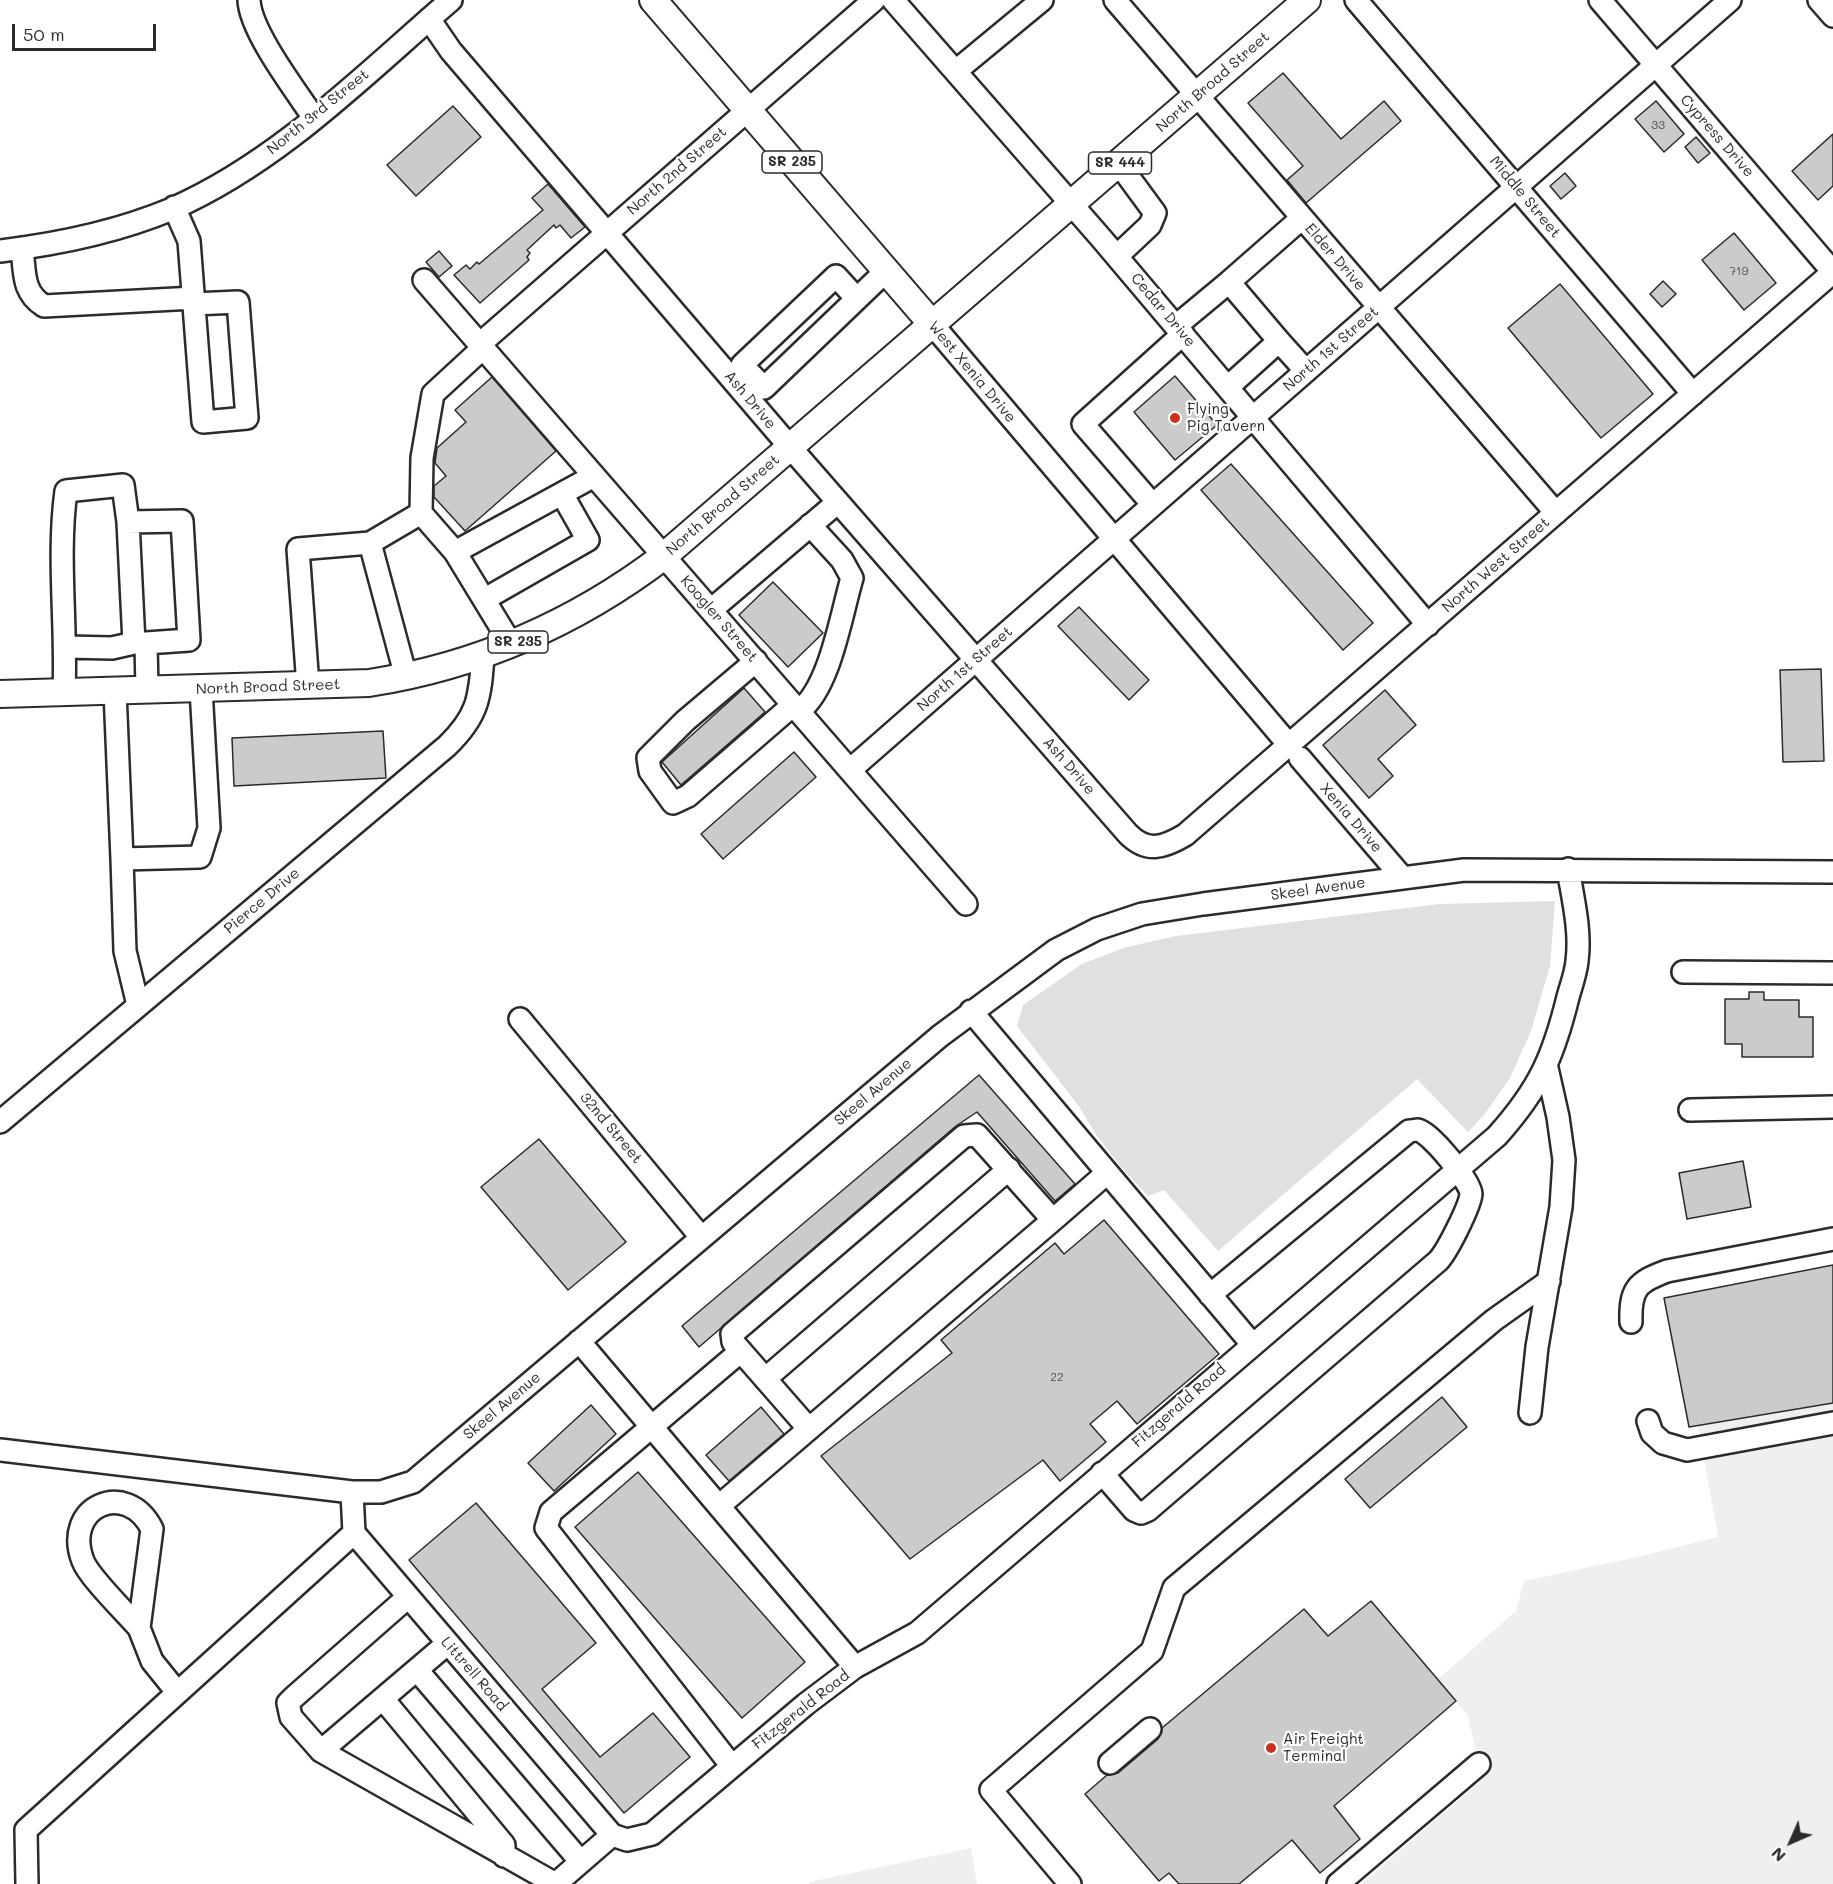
<!DOCTYPE html>
<style>
body{margin:0}
#map{position:relative;width:1833px;height:1884px;overflow:hidden;background:#fff;font-family:Mali,sans-serif}
canvas{display:block}
.north{position:absolute;left:1761px;top:1812px;width:60px;height:60px;-webkit-text-stroke:4px #fff;paint-order:stroke;rotate:225deg;font-size:16px;font-weight:700;line-height:24px;text-align:center;color:#2b2b2b}
.north::after{content:'';display:block;margin:auto;width:21px;height:27px;background:#2b2b2b;clip-path:polygon(50% 0,100% 100%,50% 72%,0 100%)}
.scale{position:absolute;left:12px;top:24px;width:144px;height:27px;box-sizing:border-box;border:3px solid #2b2b2b;border-top:0;padding-left:8px;font-size:18px;line-height:21px;white-space:nowrap;color:#2b2b2b;-webkit-text-stroke:4px #fff;paint-order:stroke}
</style>
<div id="map">
<canvas width="1833" height="1884"></canvas>
<div class="north">N</div>
<div class="scale">50 m</div>
</div>
<script>
const ctx = document.querySelector('canvas').getContext('2d');
ctx.lineJoin = 'round';
function fillPath(path, color) { ctx.fillStyle = color; ctx.fill(path, 'evenodd'); }
function strokePath(path, color, width, dash) { ctx.strokeStyle = color; ctx.lineWidth = width; ctx.lineCap = dash ? 'butt' : 'round'; ctx.setLineDash(dash || []); ctx.stroke(path); }
function label(font, color, halo, rows, align = 'center') {
  ctx.font = font + ' Mali,sans-serif'; ctx.lineWidth = 4.5; ctx.setLineDash([]); ctx.textBaseline = 'middle'; ctx.strokeStyle = halo; ctx.fillStyle = color; for (const [text, x, y, turn = 0] of rows) {
    ctx.save(); ctx.translate(x, y); ctx.rotate((+turn || 0) * Math.PI / 180); ctx.textAlign = isNaN(turn) ? turn : align; if (halo) ctx.strokeText(text, 0, 0); ctx.fillText(text, 0, 0); ctx.restore();
  }
}
fillPath(new Path2D(`
 M1833 1403V1884H1361L1482 1780 1468 1716 1438 1679 1516 1611 1524 1581 1642 1556 1718 1537 1698 1425Z
 M971 1848 977 1884H810L809 1882Z`), '#efefef');
fillPath(new Path2D(`
 M1555 901 1550 966 1531 1031 1510 1078 1484 1115 1468 1132 1417 1079 1218 1251 1164 1190 1148 1196 1121 1167 1097 1136 1078 1105 1017 1026 1023 1005 1082 964 1123 948 1176 936 1440 904Z`), '#e0e0e0');
const building = new Path2D(`
 M1283 73 1341 139 1384 101 1401 121 1306 203 1287 180 1303 166 1248 103Z
 M1656 101 1684 134 1664 152 1635 119Z
 M453 106 481 137 416 196 387 165Z
 M1833 134V186L1818 200 1792 171Z
 M1696 137 1710 153 1698 163 1685 147Z
 M1565 173 1576 186 1561 199 1550 186Z
 M548 184 585 227 571 238 560 225 556 228 554 225 527 250 530 253 527 257 529 260 480 303 454 275 466 265 470 269 477 262 479 264 543 210 532 198Z
 M1734 233 1776 283 1744 310 1702 260Z
 M439 251 452 266 439 277 426 262Z
 M1663 281 1676 294 1662 307 1650 294Z
 M1560 284 1653 394 1601 438 1508 328Z
 M1175 376 1217 425 1175 460 1134 412Z
 M492 377 556 451 465 531 434 497V486L446 476 435 463 437 448 466 422 455 410Z
 M1231 464 1373 623 1343 650 1201 490Z
 M773 582 823 633 788 667 739 615Z
 M1079 607 1149 680 1129 700 1058 626Z
 M1821 669 1824 761 1783 762 1780 670Z
 M744 688 765 712 681 785 662 762Z
 M1385 690 1416 725 1378 759 1393 776 1369 798 1323 745Z
 M383 731 386 778 234 786 232 738Z
 M794 752 816 777 723 859 701 834Z
 M1749 992H1764V1000H1799V1017H1813V1057H1742V1044H1725V999H1749Z
 M979 1075 1075 1184 1055 1201 977 1112 956 1126 699 1347 682 1326Z
 M539 1139 626 1242 568 1290 481 1187Z
 M1743 1161 1751 1207 1687 1219 1679 1173Z
 M1104 1220 1219 1354 1137 1424 1117 1401 1090 1424 1106 1442 1060 1481 1043 1460 910 1559 821 1456 952 1353 941 1340 1055 1243 1064 1254Z
 M1833 1265V1403L1689 1427 1664 1298Z
 M1442 1397 1467 1427 1370 1508 1345 1479Z
 M591 1405 616 1434 554 1491 528 1463Z
 M761 1407 784 1434 729 1481 706 1455Z
 M638 1472 805 1662 742 1718 575 1527Z
 M476 1503 596 1643 542 1689 600 1757 653 1713 690 1757 624 1813 409 1560Z
 M1371 1601 1456 1701 1334 1806 1360 1839 1320 1873 1292 1840 1239 1884H1179L1169 1873 1159 1881 1085 1794 1107 1775 1118 1773 1158 1739 1162 1728 1304 1609 1328 1636Z`);
fillPath(building, '#cbcbcb');
strokePath(building, '#2b2b2b', 1.5);
const minor = new Path2D(`
 M249 0C250 31 296 91 314 118
 M893 0 1101 238 1428 625
 M1115 0 1556 513
 M1356 0 1693 394
 M1819 0 1833 16
 M429 19 451 51 790 447 1128 834C1147 853 1163 848 1185 835L1833 272 1600 0
 M956 71 1042 0
 M174 207 189 241 203 422 247 418 238 302 194 304
 M22 248C25 273 22 292 44 306L194 298
 M0 251C59 244 117 232 172 209 279 162 364 75 451 0
 M1117 256 1150 225 1155 213 1119 164
 M424 280 966 904
 M857 299 836 276 742 365 764 388 886 271
 M932 324 1289 745
 M1176 326 1229 282
 M1279 341 1229 282 1302 218
 M481 343 874 0
 M1228 387 1279 341 1306 371
 M1153 505 1083 424 1183 334
 M421 513 422 458 433 394 484 347
 M485 599 588 540 562 494
 M711 610 838 502
 M146 643 189 640 182 521 128 522 134 643H146L147 690
 M511 644 455 552 594 476
 M66 647 112 648 134 643
 M756 661 685 721 648 758 650 771 673 803 688 796 793 705
 M406 677 370 543 421 513 455 552
 M308 686 298 549 370 543
 M115 691 122 859 200 857 209 828 201 689
 M64 692C67 625 57 557 66 491L123 485 128 522
 M799 711C830 688 841 615 852 578L842 560 810 525
 M1300 758 1402 877
 M850 770 1730 0
 M122 859 125 951 138 1005
 M1683 972 1833 973
 M971 1011 1252 1344
 M520 1019 701 1237
 M1690 1110 1833 1107
 M0 1122 447 746C478 716 480 698 483 656
 M1053 1220 1107 1173
 M1631 1322C1630 1289 1637 1282 1667 1271L1833 1239
 M579 1341 855 1667
 M765 1379 1009 1169
 M1530 1413 1537 1347 1561 1207 1564 1160 1558 1117 1547 1068
 M1648 1421 1652 1433 1663 1443 1687 1450 1833 1423
 M0 1450 352 1492H381L413 1482 940 1036 1056 950 1097 929 1142 914 1203 904 1464 870 1833 872
 M1102 1473 1134 1510 1141 1513 1148 1510 1438 1261C1447 1252 1470 1206 1471 1194 1471 1182 1430 1132 1418 1130 1415 1130 1412 1131 1409 1131L1210 1295
 M352 1492 354 1533 612 1835 627 1840 652 1834 806 1704 855 1667 917 1633 1497 1136C1539 1089 1553 1058 1568 997 1571 986 1576 973 1577 961 1581 931 1573 899 1568 869
 M719 1506 1053 1220 977 1135 964 1136 732 1334 733 1342 809 1429
 M408 1597 294 1697 288 1703 291 1717 321 1751 552 1882 559 1881 612 1835
 M139 1628C126 1613 89 1577 83 1561 62 1507 126 1478 152 1529L139 1628 152 1661 177 1692
 M417 1670 581 1862
 M383 1699 504 1845V1856
 M321 1751 448 1643
 M1110 1763 1150 1729
 M731 1765 546 1528 551 1512 741 1351
 M27 1884 26 1830 354 1533
 M1070 1884 991 1790 1152 1651 1174 1588 1494 1320 1549 1281
 M1338 1884 1479 1764`);
const major = new Path2D(`
 M653 0 932 324
 M0 694 369 683C478 666 576 623 664 556L1307 0`);
strokePath(minor, '#2b2b2b', 26);
strokePath(major, '#2b2b2b', 30);
strokePath(minor, '#fff', 21);
strokePath(major, '#fff', 26);
for (const [x, y, r, color] of [
 [1175,418,6,"#c8321e"],
 [1271,1748,6,"#c8321e"]
]) { const dot = new Path2D(); dot.arc(x, y, r, 0, 2 * Math.PI); ctx.fillStyle = color; ctx.fill(dot); strokePath(dot, '#fff', 2); }
label('12px', '#535353', null, [
 ["33",1658,125],
 ["719",1739,271],
 ["22",1057,1377]
]);
for (const [x, y, w] of [
 [792,162,60],
 [1120,163,63],
 [518,642,60]
]) { const box = new Path2D(); box.roundRect(x - w / 2, y - 11, w, 22, 4.5); ctx.fillStyle = '#fff'; ctx.fill(box); strokePath(box, '#2b2b2b', 1.5); }
label('bold 14px', '#2b2b2b', null, [
 ["SR 235",792,162],
 ["SR 444",1120,163],
 ["SR 235",518,642]
]);
label('15px', '#2b2b2b', '#fff', [
 ["North Broad Street",1213,82,-41],
 ["North 3rd Street",318,112,-39],
 ["Cypress Drive",1717,136,49],
 ["North 2nd Street",677,171,-41],
 ["Middle Street",1525,197,50],
 ["Elder Drive",1335,257,49],
 ["Cedar Drive",1163,310,50],
 ["North 1st Street",1331,349,-41],
 ["West Xenia Drive",972,372,50],
 ["Ash Drive",750,400,50],
 ["North Broad Street",723,505,-41],
 ["North West Street",1496,565,-41],
 ["Koogler Street",719,619,49],
 ["North 1st Street",965,669,-41],
 ["North Broad Street",268,687,-2],
 ["Ash Drive",1069,766,49],
 ["Xenia Drive",1351,818,49],
 ["Skeel Avenue",1318,889,-8],
 ["Pierce Drive",262,901,-40],
 ["Skeel Avenue",873,1092,-40],
 ["32nd Street",611,1128,50],
 ["Skeel Avenue",502,1406,-40],
 ["Fitzgerald Road",1179,1406,-41],
 ["Littrell Road",474,1674,49],
 ["Fitzgerald Road",801,1710,-38]
]);
label('15px', '#2b2b2b', '#fff', [
 ["Flying",1187,409],
 ["Pig Tavern",1187,426],
 ["Air Freight",1283,1739],
 ["Terminal",1283,1756]
], 'left');
</script>
